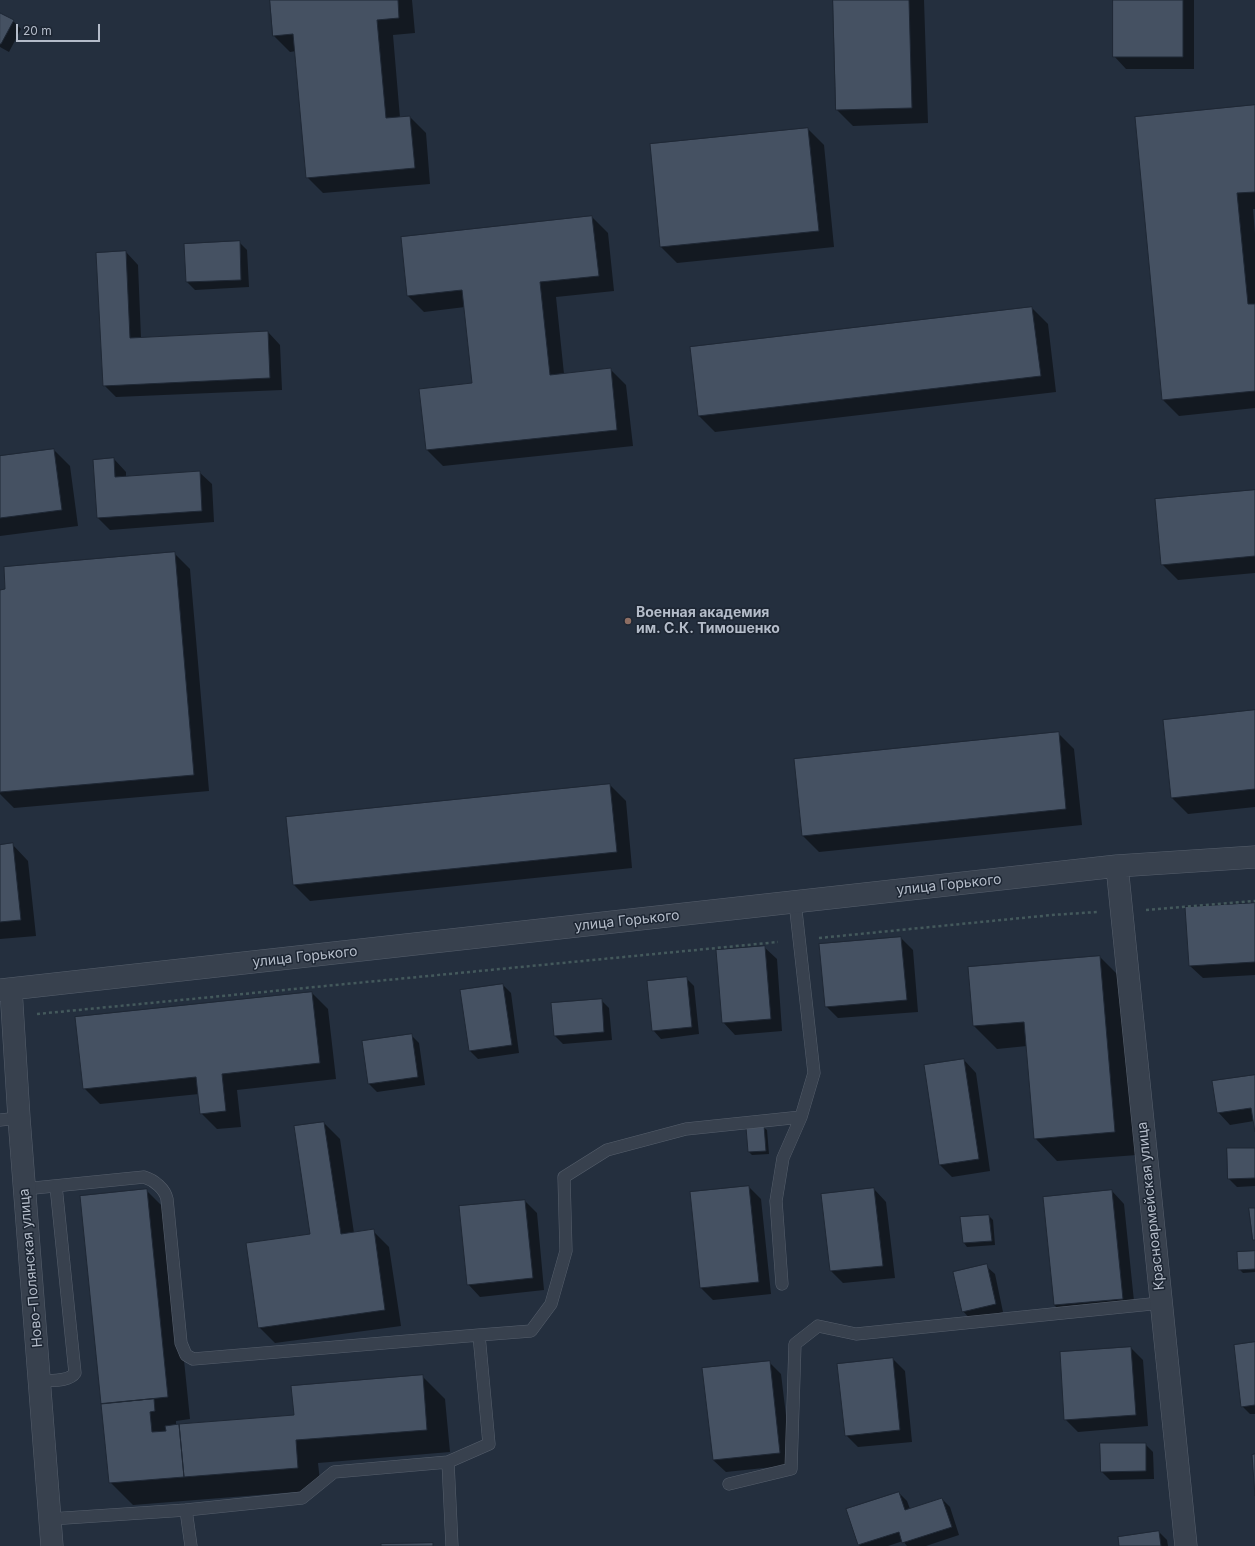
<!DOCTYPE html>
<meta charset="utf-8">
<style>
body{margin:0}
#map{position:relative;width:1255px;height:1546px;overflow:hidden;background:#242f3e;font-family:Inter,sans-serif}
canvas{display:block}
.scale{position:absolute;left:16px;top:24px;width:84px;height:18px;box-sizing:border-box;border:2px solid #b4bcc9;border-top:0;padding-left:5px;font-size:12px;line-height:14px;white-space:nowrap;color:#b4bcc9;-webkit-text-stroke:3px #1d2633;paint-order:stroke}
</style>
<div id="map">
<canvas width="1255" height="1546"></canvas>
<div class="scale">20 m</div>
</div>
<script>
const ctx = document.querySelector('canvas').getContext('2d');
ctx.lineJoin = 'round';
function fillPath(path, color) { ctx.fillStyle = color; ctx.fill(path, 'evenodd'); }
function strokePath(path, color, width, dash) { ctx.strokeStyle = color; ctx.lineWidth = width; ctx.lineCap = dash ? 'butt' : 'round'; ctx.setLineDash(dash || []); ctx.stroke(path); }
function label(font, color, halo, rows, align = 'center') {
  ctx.font = font + ' Inter,sans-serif'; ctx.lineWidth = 3; ctx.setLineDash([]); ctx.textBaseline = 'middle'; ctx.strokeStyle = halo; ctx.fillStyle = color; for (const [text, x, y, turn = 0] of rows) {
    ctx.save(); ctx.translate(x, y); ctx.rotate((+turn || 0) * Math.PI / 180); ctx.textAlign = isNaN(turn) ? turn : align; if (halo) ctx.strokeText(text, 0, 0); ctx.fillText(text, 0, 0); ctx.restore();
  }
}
fillPath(new Path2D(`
 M271 0H412L415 33 393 35 400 118 410 117 426 133 430 184 323 193 307 177 296 51 290 52 274 36Z
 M824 0H924L928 123 853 126 837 110 834 0Z
 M1114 0H1194V69H1126L1114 56Z
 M0 14 13 21 21 29 9 52 0 47Z
 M1255 106V209H1253L1255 234V408L1179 416 1163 400Z
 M808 129 824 145 834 247 677 263 661 247Z
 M592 217 608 233 614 291 556 297 564 374 610 369 626 385 633 446 443 466 427 450 474 384 465 307 424 312 408 296Z
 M239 242 247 250 249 287 195 290 187 282Z
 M126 252 138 265 141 338 268 332 280 345 282 390 116 397 104 385Z
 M1032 308 1048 324 1056 392 715 432 699 416Z
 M54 450 70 466 78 526 0 536V457Z
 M114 459 126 472V477L199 472 212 484 214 522 110 530 98 518Z
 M1255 491V573L1178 580 1162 564Z
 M174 553 190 569 209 791 14 808 0 794V591Z
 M1255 711V807L1188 814 1172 798Z
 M1058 733 1074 749 1082 825 819 852 803 836Z
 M610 785 626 801 632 868 310 901 294 885Z
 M12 844 28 861 36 936 0 939V846Z
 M1255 904V975L1203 978 1190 966 1186 908Z
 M901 938 913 950 918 1012 838 1018 826 1006Z
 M764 947 777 959 782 1031 735 1035 723 1022Z
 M1100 957 1123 980 1137 1155 1057 1161 1035 1138 1027 1046 997 1049 974 1026Z
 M686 978 694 986 699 1034 661 1039 653 1030Z
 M503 985 511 993 519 1053 478 1059 470 1051Z
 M312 993 328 1009 336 1079 237 1090 241 1127 217 1129 201 1113 199 1094 100 1104 84 1088Z
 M601 1000 609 1008 612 1040 563 1044 555 1036Z
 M411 1035 419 1043 425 1085 377 1092 369 1084Z
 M964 1060 976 1073 990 1171 952 1177 940 1165Z
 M1255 1076V1126L1254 1121 1230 1125 1218 1112Z
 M324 1123 340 1139 354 1233 373 1231 389 1247 401 1326 275 1343 259 1327 311 1235Z
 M763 1127 767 1130 769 1154 752 1155 749 1152Z
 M1255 1149V1186L1237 1187 1229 1179Z
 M749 1187 761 1199 771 1294 713 1300 701 1288Z
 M874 1189 886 1202 895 1278 843 1283 831 1271 822 1195Z
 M146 1190 169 1213 190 1419 176 1421V1426L295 1416 422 1376 445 1399 450 1452 318 1463 321 1490 133 1505 110 1482 81 1197Z
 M1112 1191 1124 1204 1135 1311 1067 1317 1054 1305 1044 1198Z
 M525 1201 537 1213 544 1290 480 1297 468 1284Z
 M989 1216 993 1220 995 1245 967 1247 964 1243 961 1218Z
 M1255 1252V1272L1243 1273 1239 1269Z
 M986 1266 995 1274 1003 1312 971 1320 963 1311Z
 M1255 1343V1414H1250L1242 1406Z
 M1131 1348 1143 1360 1148 1426 1078 1432 1065 1419Z
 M893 1359 905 1371 912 1442 858 1447 846 1435Z
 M769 1362 781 1374 792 1465 726 1472 713 1460Z
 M1145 1444 1153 1452 1154 1479 1110 1480 1102 1472Z
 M899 1493 907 1501 910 1509 942 1499 950 1507 959 1535 926 1546H907L903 1541 888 1546H860L859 1545Z
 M1159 1532 1167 1540 1168 1546H1120Z`), '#0007');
const building = new Path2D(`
 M270 0H398L399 18 377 20 386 118 410 116 415 168 306 178 293 34 273 36Z
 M833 0H909L912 108 836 110Z
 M1113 0H1183V57H1113Z
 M0 13 14 20 1 44H0Z
 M1255 105V192L1237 193 1248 304H1255V391L1162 400 1135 117Z
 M808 128 819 231 660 247 650 144Z
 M592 216 599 276 540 282 550 375 611 368 617 430 426 450 419 389 472 383 462 290 407 296 401 237Z
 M240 241 241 280 186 282 184 244Z
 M126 251 130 338 268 331 270 378 103 386 96 253Z
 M1032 307 1041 376 698 416 690 347Z
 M54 449 62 510 0 518V456Z
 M114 458 115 477 200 471 202 511 97 518 93 460Z
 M1255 490V556L1161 565 1155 499Z
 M175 552 194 775 0 792V590L5 589 4 567Z
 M1255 710V789L1171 798 1163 720Z
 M1059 732 1066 809 802 836 794 759Z
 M610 784 617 852 293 885 286 817Z
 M13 843 21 920 0 922V845Z
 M1255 903V962L1189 966 1185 907Z
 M901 937 907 1000 825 1007 819 944Z
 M765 946 771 1019 722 1023 716 950Z
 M1100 956 1115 1132 1034 1139 1024 1022 973 1026 968 967Z
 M687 977 692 1027 652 1031 647 981Z
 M503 984 512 1045 469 1051 460 990Z
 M312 992 320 1063 222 1074 226 1111 200 1114 196 1077 83 1089 75 1017Z
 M602 999 604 1032 554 1036 551 1003Z
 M412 1034 418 1077 368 1084 362 1041Z
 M964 1059 979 1159 939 1165 924 1065Z
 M1255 1075V1132L1251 1108 1217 1113 1212 1081Z
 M324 1122 341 1234 374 1229 385 1310 258 1328 246 1243 310 1234 294 1126Z
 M764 1125 766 1151 748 1152 746 1127Z
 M1227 1148H1255V1178L1228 1179Z
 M749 1186 759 1282 700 1288 690 1192Z
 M874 1188 883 1266 830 1271 821 1194Z
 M147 1189 168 1397 101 1404 80 1196Z
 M1112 1190 1123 1299 1054 1305 1043 1197Z
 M525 1200 533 1278 467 1285 459 1206Z
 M1249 1208H1255V1240H1253Z
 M989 1215 992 1241 963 1243 960 1217Z
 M1255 1251V1269L1238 1270 1237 1252Z
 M987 1264 996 1304 962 1312 953 1272Z
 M1255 1342V1405L1241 1407 1234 1345Z
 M1131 1347 1136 1415 1064 1420 1060 1352Z
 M893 1358 900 1430 845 1436 837 1364Z
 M770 1361 780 1453 713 1460 702 1368Z
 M423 1375 427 1430 296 1440 298 1468 184 1477 179 1424 294 1415 291 1386Z
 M154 1399 155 1411 150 1412 152 1432 166 1431 165 1426 179 1424 184 1477 109 1483 101 1404Z
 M1100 1443H1146V1471L1101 1472Z
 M1255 1454V1496L1252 1455Z
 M899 1492 905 1510 942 1498 952 1527 902 1543 899 1532 858 1545 846 1509Z
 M1159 1531 1161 1546H1119L1118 1537Z
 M433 1543V1546H381V1544Z`);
fillPath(building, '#455162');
strokePath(building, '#1f2835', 1);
const service = new Path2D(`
 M0 1120 19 1118
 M24 1189 144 1177C154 1180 165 1189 167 1199L181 1343 186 1355 193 1359 479 1335 489 1444 448 1462
 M782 1284 776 1201 783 1158 801 1117 814 1073 795 902
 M479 1335 531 1331 551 1304 566 1251 564 1177 607 1150 686 1129 801 1117
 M40 1381C50 1380 69 1382 75 1373L56 1186
 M729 1484 791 1469 795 1344 818 1326 856 1334 1161 1303
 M186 1510 191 1546
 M50 1519 186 1510 302 1498 334 1472 448 1462 452 1546`);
const minor = new Path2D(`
 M1117 866 1186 1546
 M11 989 19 1118 52 1546
 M0 990 1117 866 1255 857`);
strokePath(service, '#565f6c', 13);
strokePath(minor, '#565f6c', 23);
strokePath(new Path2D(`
 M1146 910 1255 901
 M819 938 1052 915 1097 912
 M37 1014 778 942`), '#44595c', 2.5, [3, 3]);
strokePath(service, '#38414e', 12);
strokePath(minor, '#38414e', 22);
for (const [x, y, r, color] of [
 [628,621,4,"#8d6e63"]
]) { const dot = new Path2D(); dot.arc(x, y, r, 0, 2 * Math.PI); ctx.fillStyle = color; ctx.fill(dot); strokePath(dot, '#1d2633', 1.5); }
label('bold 14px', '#b4bcc9', '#1d2633', [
 ["Военная академия",636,613],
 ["им. С.К. Тимошенко",636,629]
], 'left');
label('14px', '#b4bcc9', '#1d2633', [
 ["улица Горького",949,885,-6],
 ["улица Горького",627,921,-6],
 ["улица Горького",305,957,-6],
 ["Красноармейская улица",1151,1206,-96],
 ["Ново-Полянская улица",31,1268,-95]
]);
</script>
